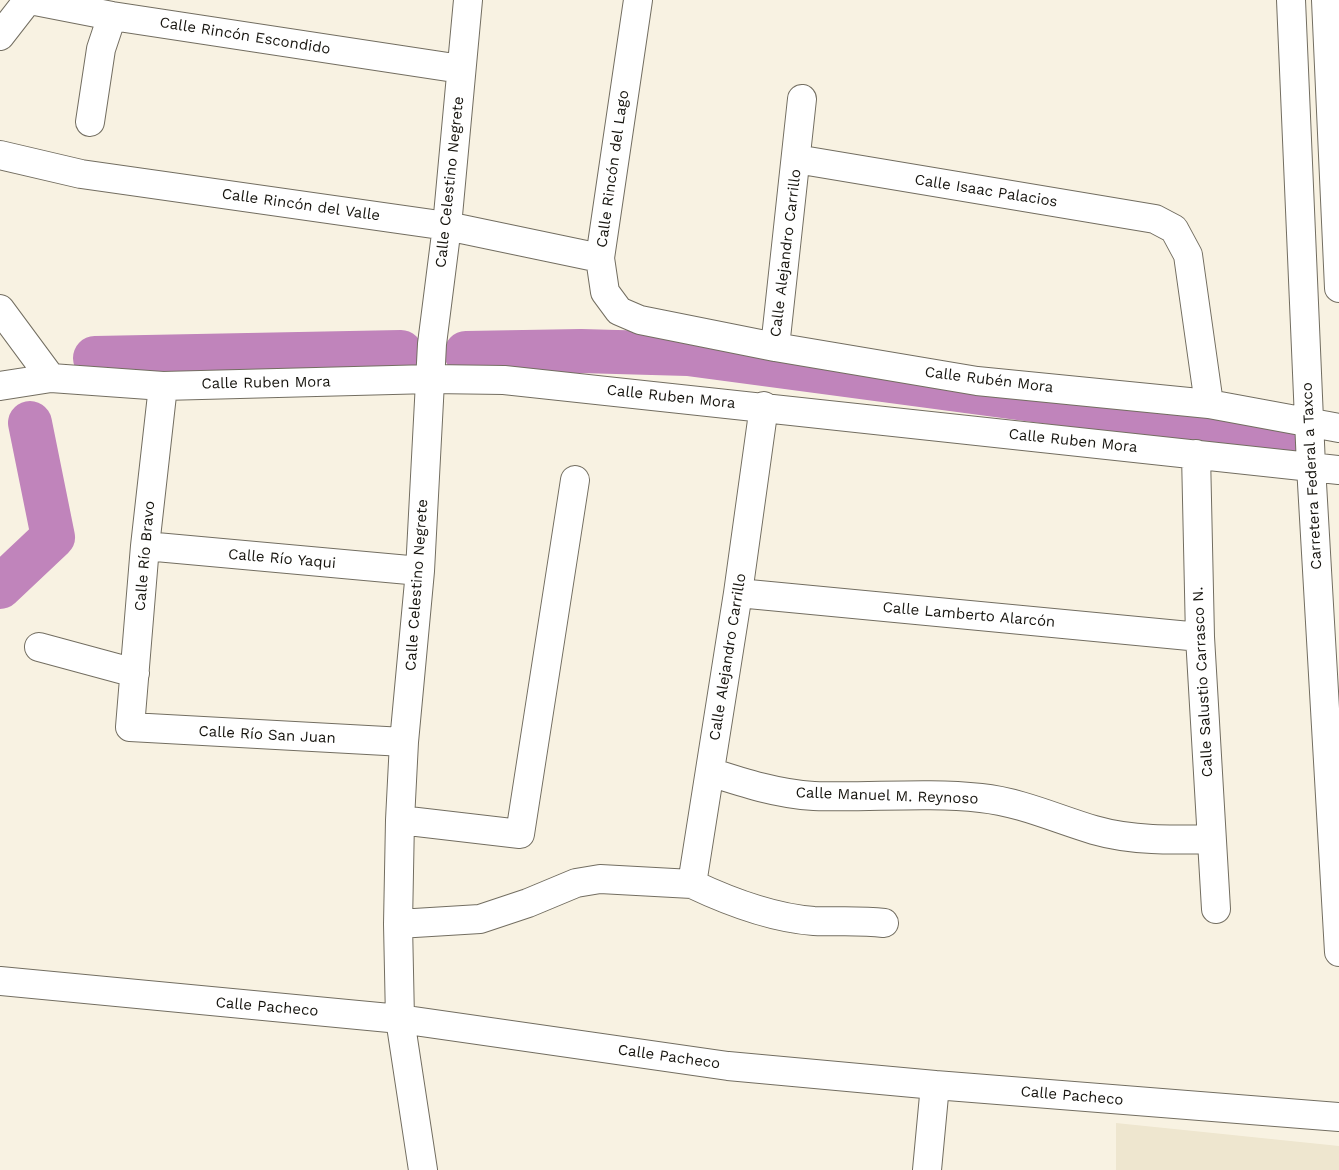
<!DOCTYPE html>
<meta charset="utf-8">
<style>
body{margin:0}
canvas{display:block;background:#f8f2e2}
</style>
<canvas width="1339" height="1170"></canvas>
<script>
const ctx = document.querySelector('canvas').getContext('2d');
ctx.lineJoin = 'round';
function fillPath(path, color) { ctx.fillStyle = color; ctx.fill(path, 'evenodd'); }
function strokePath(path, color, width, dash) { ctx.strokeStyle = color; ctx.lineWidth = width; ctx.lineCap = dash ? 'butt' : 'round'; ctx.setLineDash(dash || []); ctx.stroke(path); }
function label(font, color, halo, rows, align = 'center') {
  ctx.font = font + ' "Work Sans",sans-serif'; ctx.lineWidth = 5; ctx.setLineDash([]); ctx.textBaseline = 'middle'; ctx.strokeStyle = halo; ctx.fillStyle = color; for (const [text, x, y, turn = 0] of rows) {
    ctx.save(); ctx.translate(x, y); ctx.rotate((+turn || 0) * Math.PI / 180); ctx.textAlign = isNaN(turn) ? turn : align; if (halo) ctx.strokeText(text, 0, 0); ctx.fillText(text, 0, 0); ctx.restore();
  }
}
fillPath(new Path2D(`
 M1116 1123 1339 1146V1170H1116Z`), '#eee6cf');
strokePath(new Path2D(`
 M466 353 581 351 688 354 1093 408 1293 429
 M95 358 401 352
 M0 587 53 537 30 423`), '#c084bb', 44);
const minor = new Path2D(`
 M30 0 112 16 461 69
 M638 0 600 258 605 292 619 311 640 320 775 347 977 381 1209 404 1339 428
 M1291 0 1311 466 1339 952
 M0 36 28 0
 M90 122 101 49 112 16
 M0 155 81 174 447 226 600 258
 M796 159 1155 219 1174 229 1188 255 1209 404
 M0 309 51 378
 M775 347 802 99
 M0 386 51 378 163 386 431 379 504 380 1339 470
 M163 386 145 546 130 727 404 742
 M764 406 738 593 692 884C730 902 772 918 814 921 838 922 860 920 884 923
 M1196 454 1200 637 1216 909
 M145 546 420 571
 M738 593 1200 637
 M39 647 135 673
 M710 772C744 783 778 794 814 796 869 798 925 792 981 798 1020 802 1057 819 1094 830 1132 841 1172 840 1211 839
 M400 820 520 834 575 480
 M398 924 480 919 528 903 576 883 600 879 692 884
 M0 981 400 1019 728 1066 935 1085 1339 1117
 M423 1170 400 1019 398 924 400 820 404 742 420 571 432 344 447 226 468 0
 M927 1170 935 1085`);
const major = new Path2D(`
 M1326 0 1339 288`);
strokePath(minor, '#736e61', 30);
strokePath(major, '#736e61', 30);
strokePath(minor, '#fff', 28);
strokePath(major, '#fff', 28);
label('15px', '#16140e', '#fff', [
 ["Calle Rincón Escondido",245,36,9],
 ["Calle Rincón del Lago",613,169,-82],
 ["Calle Celestino Negrete",450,182,-84],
 ["Calle Isaac Palacios",986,191,9],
 ["Calle Rincón del Valle",301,205,8],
 ["Calle Alejandro Carrillo",786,253,-83],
 ["Calle Rubén Mora",989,380,7],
 ["Calle Ruben Mora",266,383,-1],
 ["Calle Ruben Mora",671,397,6],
 ["Calle Ruben Mora",1073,441,6],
 ["Carretera Federal a Taxco",1312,476,-93],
 ["Calle Río Bravo",145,556,-85],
 ["Calle Río Yaqui",282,559,5],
 ["Calle Celestino Negrete",417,585,-86],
 ["Calle Lamberto Alarcón",969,615,5],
 ["Calle Alejandro Carrillo",728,657,-81],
 ["Calle Salustio Carrasco N.",1203,682,-93],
 ["Calle Río San Juan",267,735,3],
 ["Calle Manuel M. Reynoso",887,796,2],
 ["Calle Pacheco",267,1007,5],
 ["Calle Pacheco",669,1057,8],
 ["Calle Pacheco",1072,1096,5]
]);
</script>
